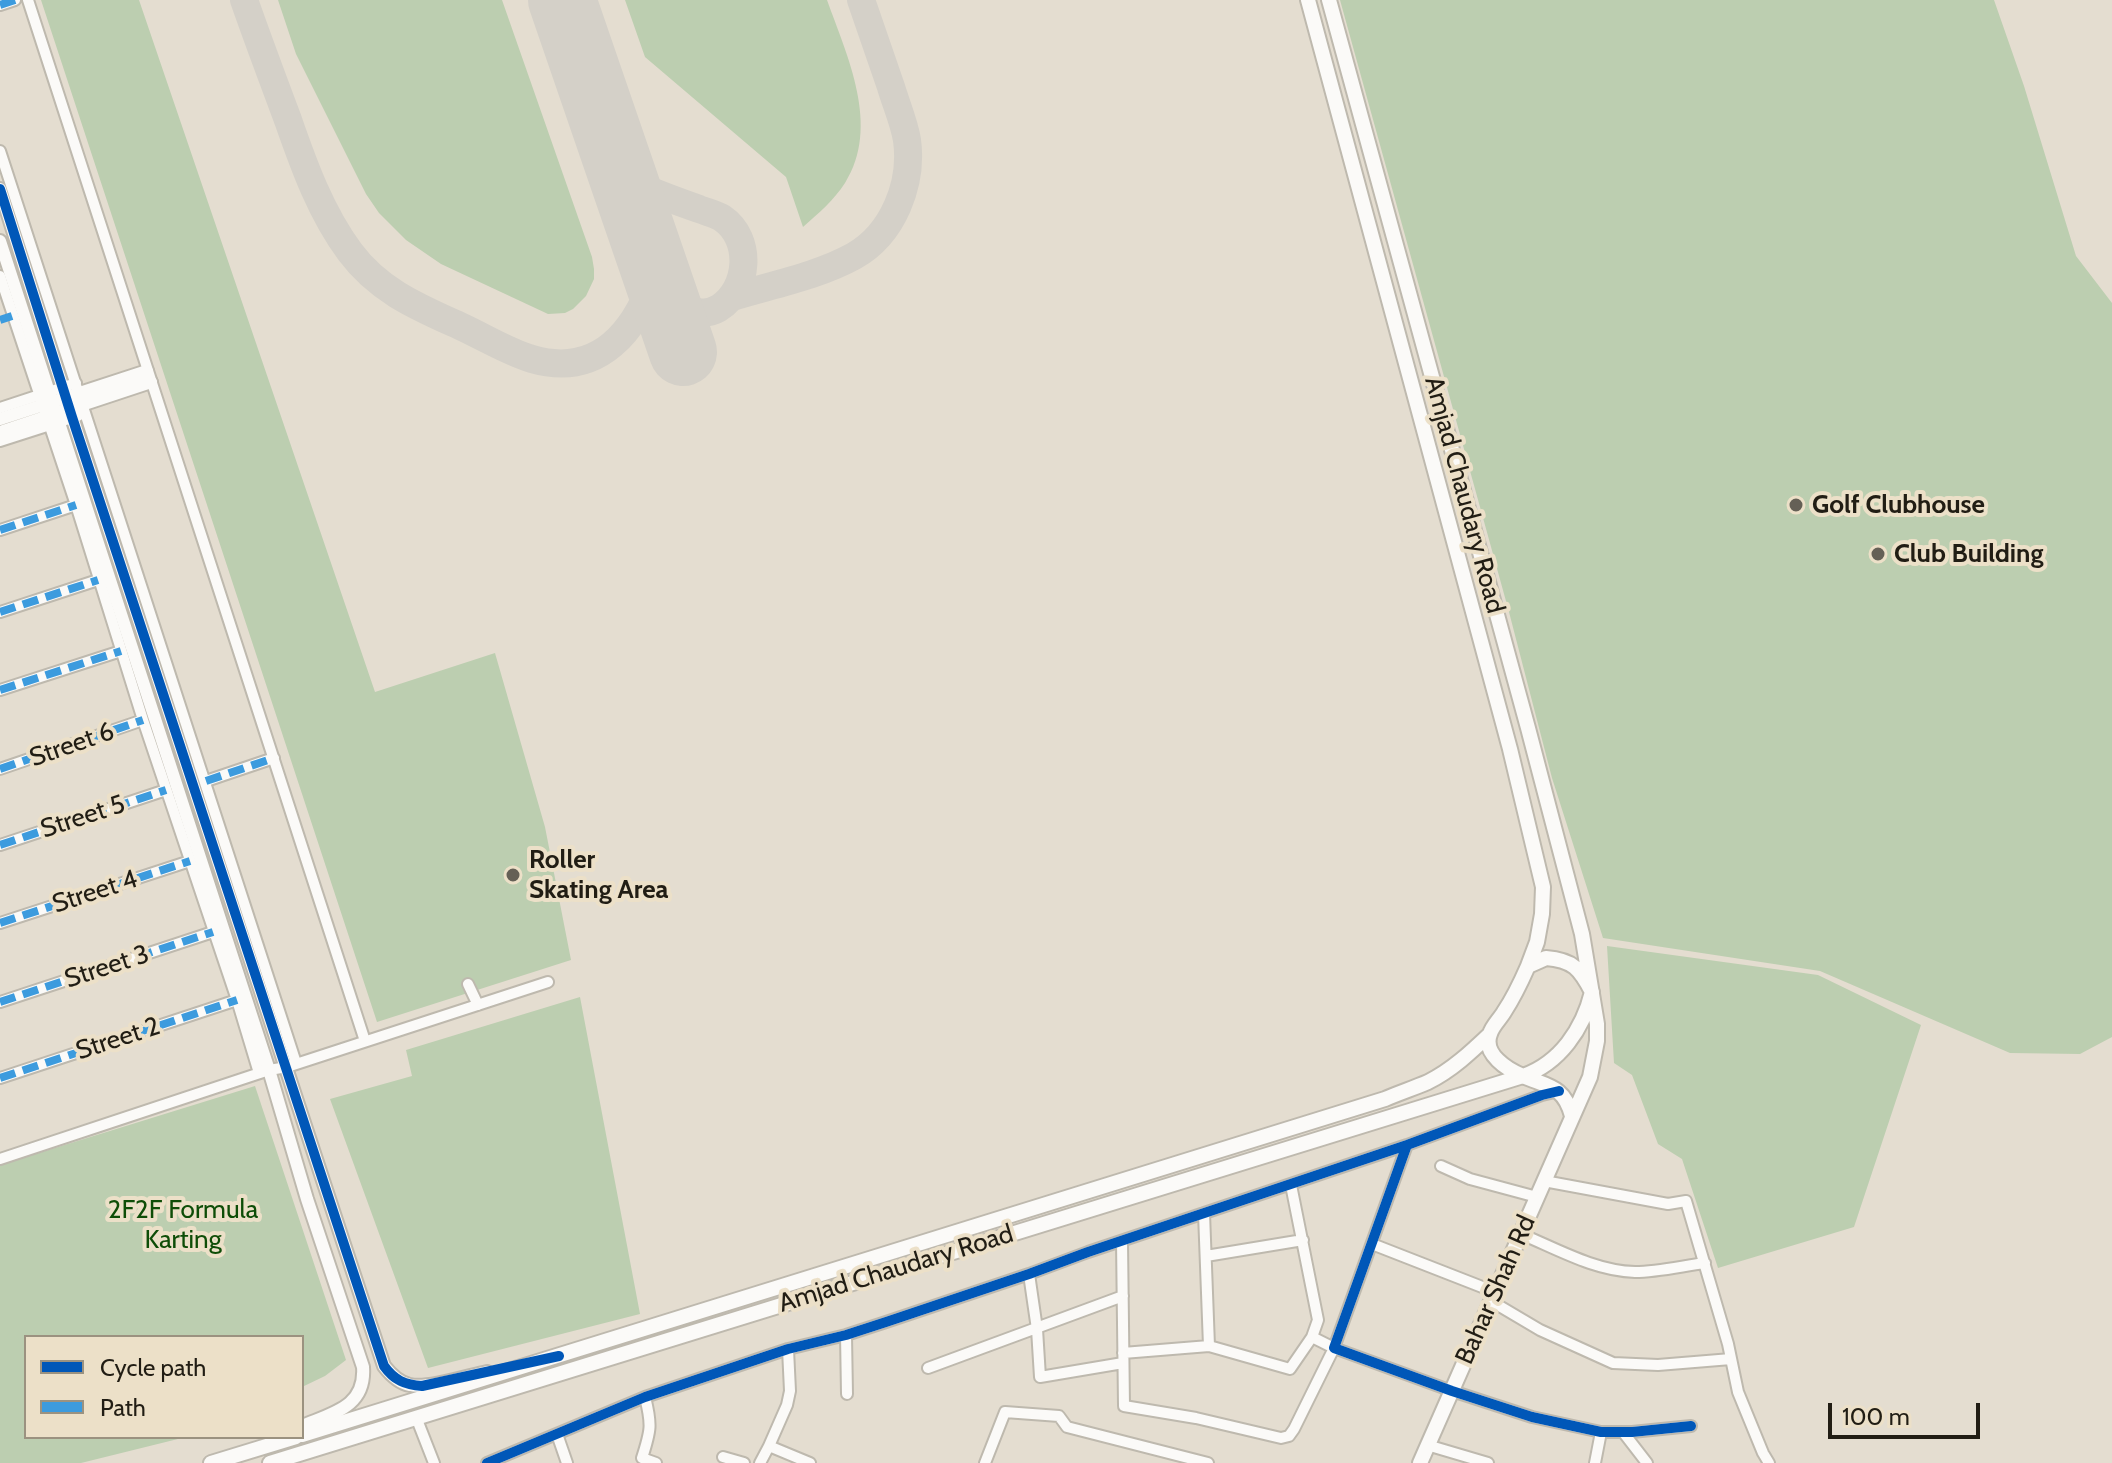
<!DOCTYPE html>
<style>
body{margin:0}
#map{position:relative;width:2112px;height:1463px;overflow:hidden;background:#e4ddd0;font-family:Cabin,sans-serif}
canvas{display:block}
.legend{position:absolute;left:24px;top:1335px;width:280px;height:104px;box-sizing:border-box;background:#ece0c8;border:2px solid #9b9280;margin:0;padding:10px 14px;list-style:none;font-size:24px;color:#211d14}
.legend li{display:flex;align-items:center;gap:16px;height:40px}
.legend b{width:40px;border:2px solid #9b9280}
.scale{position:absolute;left:1828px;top:1403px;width:152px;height:36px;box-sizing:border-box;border:4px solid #211d14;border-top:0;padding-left:10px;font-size:24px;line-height:28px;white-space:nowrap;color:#211d14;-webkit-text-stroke:6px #ece0c8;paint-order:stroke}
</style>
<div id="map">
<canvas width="2112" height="1463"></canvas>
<ul class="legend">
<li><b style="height:10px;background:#0057b8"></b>Cycle path</li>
<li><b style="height:10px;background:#3c9bde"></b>Path</li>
</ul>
<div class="scale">100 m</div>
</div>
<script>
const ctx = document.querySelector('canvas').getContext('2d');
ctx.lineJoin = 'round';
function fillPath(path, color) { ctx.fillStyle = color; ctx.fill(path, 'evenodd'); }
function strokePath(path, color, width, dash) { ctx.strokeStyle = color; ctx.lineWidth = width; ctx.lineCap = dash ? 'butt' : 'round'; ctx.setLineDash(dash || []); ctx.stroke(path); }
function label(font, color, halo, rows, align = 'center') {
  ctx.font = font + ' Cabin,sans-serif'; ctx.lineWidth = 8; ctx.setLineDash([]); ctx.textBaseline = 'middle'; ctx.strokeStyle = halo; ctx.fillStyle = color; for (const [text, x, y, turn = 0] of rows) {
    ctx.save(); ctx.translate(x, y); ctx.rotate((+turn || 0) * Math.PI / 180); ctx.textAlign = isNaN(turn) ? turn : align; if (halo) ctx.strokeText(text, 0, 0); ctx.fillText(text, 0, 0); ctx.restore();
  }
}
fillPath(new Path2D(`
 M41 0H139L375 692 495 653 545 827 571 960 377 1022Z
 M278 0H502L592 257 594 269V279L586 296 573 309 565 313 548 314 441 264 406 240 379 213 366 194 296 54Z
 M625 0H827C847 56 881 126 845 183 834 200 819 213 803 227L786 177 645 57Z
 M1340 0H1994L2024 86 2076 256 2112 303V1037L2080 1054 2010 1053 1820 971 1603 938 1552 778 1509 612Z
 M1607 946 1818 975 1921 1025 1854 1227 1718 1268 1682 1159 1658 1144 1632 1075 1614 1063Z
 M580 997 640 1314 428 1368 330 1099 412 1076 406 1050Z
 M255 1086 346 1360 325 1376 302 1387V1337H26V1437H186L81 1463H0V1165Z`), '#bcceb0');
strokePath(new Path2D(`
 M244 0C258 40 273 80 288 120 304 166 321 213 350 252 379 291 418 307 460 326 484 337 508 352 532 359 600 379 637 329 656 272
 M620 169 628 181 641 187C660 195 679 202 699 209 706 212 716 214 722 218 753 239 749 289 719 308 712 312 703 314 695 311 678 304 667 287 656 272
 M732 297C771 285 818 276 854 256 893 234 913 184 907 140 904 122 896 104 891 87 881 58 871 29 861 0`), '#d4d0c8', 28);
strokePath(new Path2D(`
 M562 0 683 352`), '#d4d0c8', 68);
const minor = new Path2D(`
 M28 0 365 1041
 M0 5 15 0
 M0 151 296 1063
 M0 276 76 505 143 720 237 1000 259 1073
 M0 408 76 383
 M0 441 78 416
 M0 530 76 505
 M0 612 98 580
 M0 690 121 651
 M0 769 143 720
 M206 781 274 758
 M0 845 166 790
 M0 923 190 861
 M468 984 478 1005
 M0 1002 213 932
 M0 1078 237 1000
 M1407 1145 1334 1348 1452 1391 1532 1417 1601 1432H1632L1691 1426
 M0 1159 269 1070 287 1067 548 982
 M1441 1166 1470 1179 1537 1197
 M1544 1181 1668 1204 1686 1201 1728 1344 1738 1392 1763 1453 1769 1463
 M1291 1185 1318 1320 1312 1337
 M1204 1213 1209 1346
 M1521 1234C1557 1249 1595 1271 1635 1272 1658 1272 1682 1266 1705 1263
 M1122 1241 1124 1406 1196 1418 1281 1438 1289 1436 1294 1429 1334 1348 1312 1337 1290 1369 1209 1346 1123 1353
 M1372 1244 1495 1292
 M1206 1256 1303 1240
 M1029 1274 1037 1329 1040 1377 1123 1363
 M1491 1301 1540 1330 1613 1363 1658 1365 1731 1359
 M846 1335 847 1394
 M788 1349 790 1391 787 1405 769 1446 810 1463
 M928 1368 1123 1296
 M645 1397C652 1425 651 1430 642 1458L656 1463
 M416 1417 434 1463
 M1623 1432 1647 1463
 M557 1434 567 1463
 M1427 1445 1488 1463
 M723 1457 744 1463
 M487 1463 645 1397 788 1349 846 1335 886 1322 1029 1274 1088 1252 1407 1145 1542 1095 1559 1091
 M760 1463 769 1446
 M985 1463 1005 1412 1059 1416 1067 1427 1208 1463
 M1595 1463 1601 1432`);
const tertiary = new Path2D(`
 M0 189 72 417 384 1366C391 1375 399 1383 410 1385 428 1389 468 1376 487 1372
 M0 241 269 1070 307 1199 363 1367C366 1407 333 1413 302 1426
 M0 419 147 371
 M0 432 151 382`);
const secondary = new Path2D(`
 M1308 0 1510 749 1543 887 1542 914 1537 942 1528 966
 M1329 0 1528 728 1582 934 1597 1024V1041L1590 1077 1420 1463
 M1546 958C1573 960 1580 969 1592 992 1583 1029 1560 1063 1523 1076 1508 1070 1482 1054 1490 1034 1492 1026 1500 1019 1504 1012 1514 997 1521 982 1528 966Z
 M302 1435 1385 1099C1399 1093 1414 1088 1428 1082 1452 1070 1471 1052 1490 1034
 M211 1463 296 1437
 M270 1463 1523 1076C1549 1087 1564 1086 1572 1116`);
strokePath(minor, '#beb9ae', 14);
strokePath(tertiary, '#beb9ae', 16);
strokePath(secondary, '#beb9ae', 18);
strokePath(minor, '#fbfaf8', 10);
strokePath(tertiary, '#fbfaf8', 12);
strokePath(secondary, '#fbfaf8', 14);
strokePath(new Path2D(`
 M0 5 15 0
 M0 320 12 316
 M0 530 76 505
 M0 612 98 580
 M0 690 121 651
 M0 769 143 720
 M206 781 274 758
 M0 845 166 790
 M0 923 190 861
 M0 1002 213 932
 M0 1078 237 1000`), '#3c9bde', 8, [16, 8]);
strokePath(new Path2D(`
 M0 189 72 417 384 1366C394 1380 405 1385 422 1386L559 1356
 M1407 1145 1334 1348 1452 1391 1532 1417 1601 1432H1632L1691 1426
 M487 1463 645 1397 788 1349 846 1335 886 1322 1029 1274 1088 1252 1407 1145 1542 1095 1559 1091`), '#0057b8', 10);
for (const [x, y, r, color] of [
 [1796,505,8,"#656056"],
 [1878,554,8,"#656056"],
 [513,875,8,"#656056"]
]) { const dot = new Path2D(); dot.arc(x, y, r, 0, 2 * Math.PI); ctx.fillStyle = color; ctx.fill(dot); strokePath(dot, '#ece0c8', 3); }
label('26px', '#211d14', '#ece0c8', [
 ["Amjad Chaudary Road",1464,495,75],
 ["Street 6",72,745,-19],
 ["Street 5",83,817,-18],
 ["Street 4",95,892,-18],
 ["Street 3",107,967,-18],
 ["Street 2",118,1039,-18],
 ["Amjad Chaudary Road",896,1269,-17],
 ["Bahar Shah Rd",1496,1290,-66]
]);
label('bold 26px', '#211d14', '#ece0c8', [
 ["Golf Clubhouse",1812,505],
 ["Club Building",1894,554],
 ["Roller",529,860],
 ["Skating Area",529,890]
], 'left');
label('26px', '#0e4d07', '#ece0c8', [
 ["2F2F Formula",183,1210],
 ["Karting",183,1240]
]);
</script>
